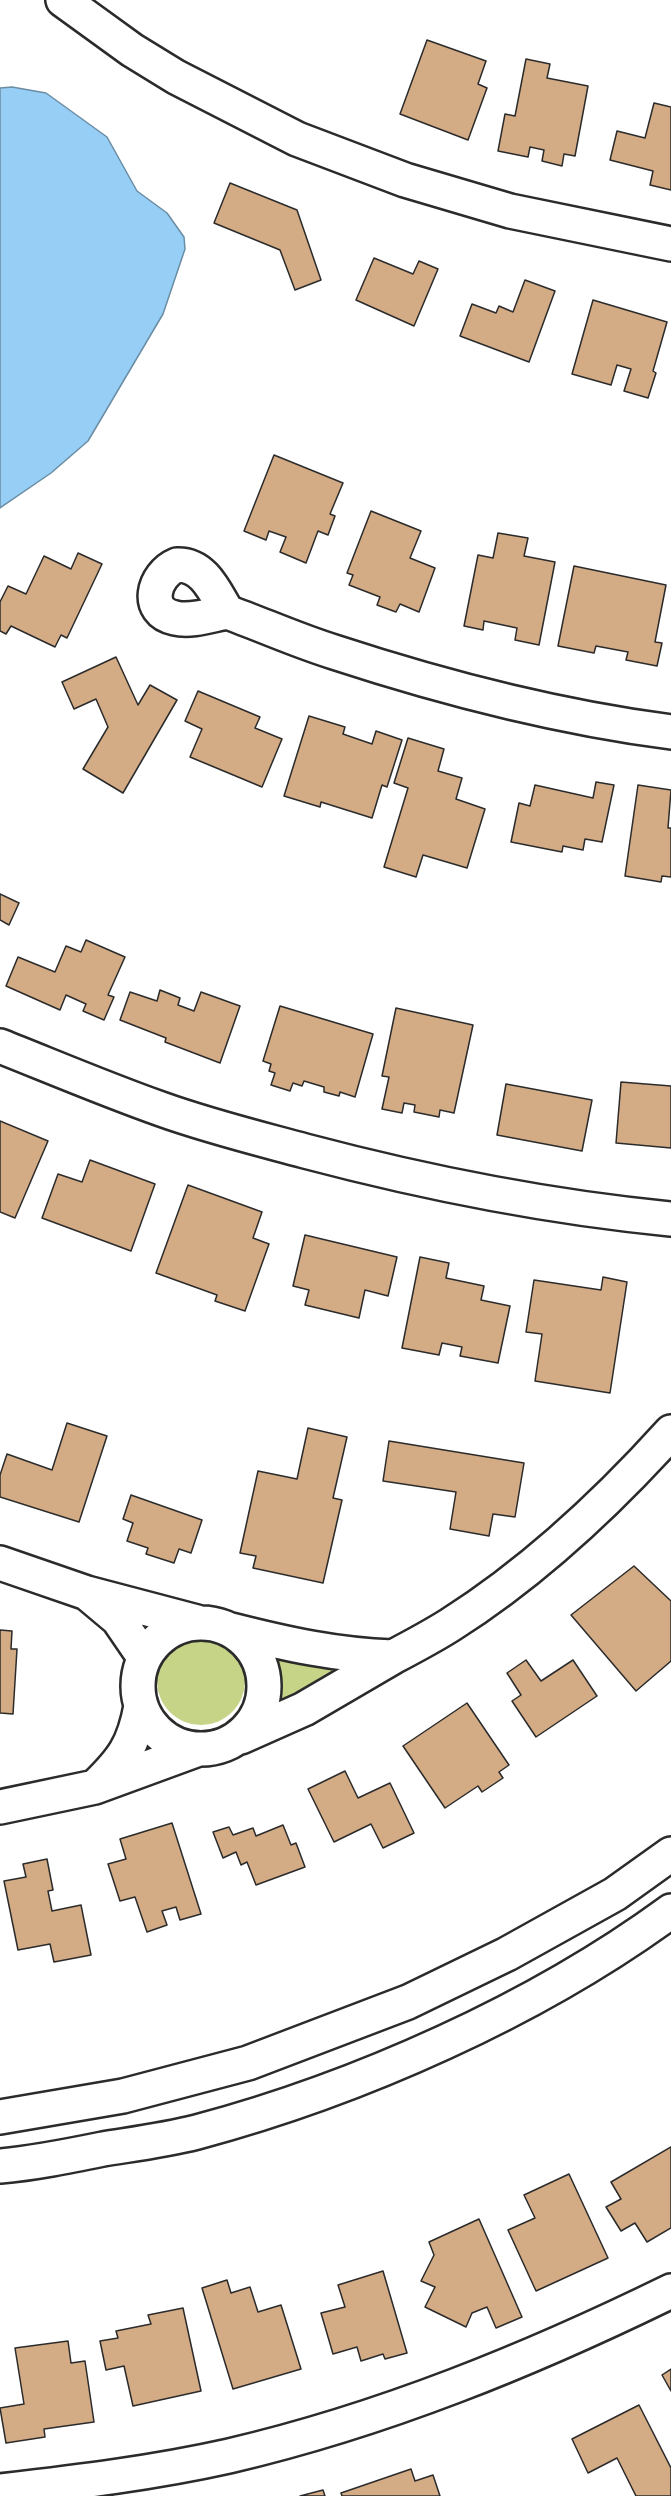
<!DOCTYPE html>
<style>
body{margin:0}
canvas{display:block;background:#fff}
</style>
<canvas width="671" height="2496"></canvas>
<script>
const ctx = document.querySelector('canvas').getContext('2d');
ctx.lineJoin = 'round';
function fillPath(path, color) { ctx.fillStyle = color; ctx.fill(path, 'evenodd'); }
function strokePath(path, color, width, dash) { ctx.strokeStyle = color; ctx.lineWidth = width; ctx.lineCap = dash ? 'butt' : 'round'; ctx.setLineDash(dash || []); ctx.stroke(path); }
fillPath(new Path2D(`
 M157 1681a44 44 0 1 1 88 0a44 44 0 1 1-88 0Z
 M275 1652 349 1666 288 1705 279 1700 281 1676Z`), '#c6d488');
const water = new Path2D(`
 M12 87 46 93 107 137 137 191 167 213 184 237 185 249 163 314 88 441 51 473 0 508V88Z`);
fillPath(water, '#96cef5');
strokePath(water, '#6b8da4', 1.5);
const building = new Path2D(`
 M427 40 486 61 478 84 487 88 468 140 400 114Z
 M526 59 550 64 547 78 588 86 575 156 564 154 562 166 542 161 544 150 530 147 528 157 498 151 505 114 515 116Z
 M654 103 671 107V190L650 185 653 171 610 160 617 131 645 138Z
 M230 183 297 210 321 280 295 290 280 250 214 223Z
 M374 258 413 274 419 261 438 269 414 326 356 300Z
 M525 280 555 291 529 362 460 336 472 304 496 313 499 306 513 312Z
 M593 300 667 322 653 371 656 373 648 398 624 391 631 369 617 365 611 385 572 374Z
 M274 455 343 483 330 514 335 516 328 535 318 531 306 563 280 552 286 537 269 531 266 540 244 531Z
 M371 511 421 531 410 558 435 568 419 612 400 604 396 612 377 605 380 597 349 585 353 575 347 573Z
 M498 533 528 538 524 556 555 562 539 645 515 640 517 628 484 621 483 630 464 626 478 555 493 558Z
 M78 553 102 564 67 638 61 635 55 647 11 626 6 634 0 631V602L8 586 26 594 44 556 71 569Z
 M574 566 666 585 655 642 662 643 657 666 626 660 628 652 596 646 594 653 558 646Z
 M116 657 138 705 150 685 177 700 123 793 83 769 108 727 96 699 74 709 62 682Z
 M198 691 260 717 255 728 282 739 262 787 190 757 202 729 185 721Z
 M309 716 345 727 343 734 372 744 376 731 402 740 387 787 382 785 372 818 321 802 320 807 284 796Z
 M408 738 444 749 438 771 462 778 456 799 485 809 467 868 423 855 416 877 384 867 408 788 394 783Z
 M596 782 614 785 602 842 585 839 583 850 563 846 562 852 511 842 519 803 530 806 535 785 593 798Z
 M638 785 671 790 668 828H671V877L662 876 661 882 625 876Z
 M0 894 19 903 9 925 0 920Z
 M86 940 125 957 108 995 114 997 104 1020 83 1011 86 1004 66 995 60 1010 6 986 18 957 55 972 66 946 81 952Z
 M160 990 180 998 178 1005 194 1011 201 992 240 1006 220 1063 165 1042 166 1038 120 1020 130 992 157 1001Z
 M280 1006 373 1034 355 1097 340 1092 339 1096 324 1092V1087L304 1081 302 1086 293 1083 290 1091 271 1085 275 1073 269 1071 271 1064 263 1061Z
 M396 1008 473 1025 454 1113 440 1110 439 1117 414 1112 415 1105 404 1103 402 1113 382 1109 389 1077 382 1076Z
 M621 1082 671 1086V1148L616 1143Z
 M506 1084 592 1100 582 1151 497 1135Z
 M0 1121 48 1141 15 1218 0 1212Z
 M90 1160 155 1184 131 1251 42 1218 58 1174 82 1182Z
 M188 1185 262 1212 253 1238 269 1244 245 1311 215 1301 217 1295 156 1273Z
 M305 1235 397 1257 388 1296 365 1290 359 1318 305 1305 309 1290 293 1286Z
 M420 1257 449 1263 446 1278 484 1286 481 1300 510 1306 498 1363 460 1356 462 1347 442 1343 439 1355 402 1348Z
 M603 1277 627 1282 610 1393 535 1381 542 1334 526 1332 534 1280 601 1290Z
 M67 1423 107 1436 79 1522 0 1497V1475L7 1454 52 1470Z
 M308 1428 347 1437 333 1498 342 1500 323 1583 253 1568 256 1556 240 1553 258 1471 297 1479Z
 M389 1441 524 1463 515 1517 493 1514 489 1536 450 1529 456 1492 383 1481Z
 M131 1495 202 1520 191 1553 179 1549 174 1563 146 1554 148 1548 127 1541 133 1523 123 1519Z
 M634 1566 671 1601V1661L636 1691 571 1615Z
 M0 1630 12 1631 11 1649H17L13 1714 0 1713Z
 M526 1660 541 1681 573 1660 597 1696 536 1737 512 1701 521 1695 507 1673Z
 M467 1703 509 1765 499 1772 503 1778 482 1792 478 1786 445 1808 403 1746Z
 M345 1771 358 1798 390 1783 414 1833 383 1848 371 1824 334 1842 308 1789Z
 M172 1823 201 1914 180 1920 176 1907 162 1911 167 1925 147 1932 135 1897 120 1901 108 1864 126 1859 120 1839Z
 M283 1825 291 1845 296 1843 305 1867 256 1885 247 1862 241 1865 236 1852 223 1858 213 1832 229 1827 233 1835 253 1828 256 1836Z
 M47 1859 53 1890 48 1891 52 1911 81 1905 91 1955 54 1962 50 1944 18 1950 4 1881 26 1877 23 1864Z
 M671 2147V2228L647 2242 635 2223 621 2231 606 2207 621 2199 611 2182Z
 M569 2174 608 2258 536 2291 508 2230 535 2218 524 2195Z
 M479 2219 522 2317 496 2328 487 2307 472 2313 466 2327 425 2307 435 2287 421 2281 434 2255 429 2242Z
 M383 2271 407 2353 385 2359 383 2354 361 2361 357 2347 333 2354 321 2313 345 2307 338 2285Z
 M227 2280 231 2293 250 2287 258 2312 281 2305 301 2369 233 2389 202 2288Z
 M183 2308 201 2391 133 2406 124 2366 106 2370 100 2341 118 2338 116 2331 151 2324 148 2315Z
 M68 2341 71 2363 85 2361 94 2422 44 2429 45 2437 6 2443 0 2408 24 2404 15 2348Z
 M671 2369V2391L662 2375Z
 M639 2405 671 2468V2496H636L617 2458 588 2473 572 2439Z
 M411 2469 415 2481 433 2475 440 2496H342L341 2493Z
 M323 2490 325 2496H300Z`);
fillPath(building, '#d3ab85');
strokePath(building, '#2b2b2b', 1.5);
const minor = new Path2D(`
 M63 0 132 50 176 77 297 139 405 180 510 211 671 244
 M177 565C204 564 215 592 227 612 211 615 191 622 175 618 144 612 153 575 177 565Z
 M227 612C263 625 298 641 334 652 444 688 556 717 671 732
 M0 1046C53 1067 107 1090 161 1109 208 1126 257 1138 305 1151 426 1183 547 1207 671 1219
 M0 1563 87 1593
 M138 1686a63 63 0 1 1 126 0a63 63 0 1 1-126 0Z
 M231 1630C286 1644 336 1655 393 1657L304 1709 241 1737
 M144 1657 118 1619 87 1593 197 1622
 M393 1657C412 1647 431 1637 450 1625 532 1573 606 1504 671 1432
 M141 1706C134 1745 123 1760 95 1787L196 1750
 M0 1807 95 1787
 M0 2117 123 2096 248 2063 408 2002 507 1954 615 1894 671 1854
 M0 2166C35 2163 69 2156 103 2149 134 2144 166 2140 197 2132 358 2089 536 2010 671 1911
 M0 2491C77 2482 153 2473 229 2456 383 2420 530 2360 671 2291`);
strokePath(minor, '#2b2b2b', 38);
strokePath(minor, '#fff', 33);
</script>
